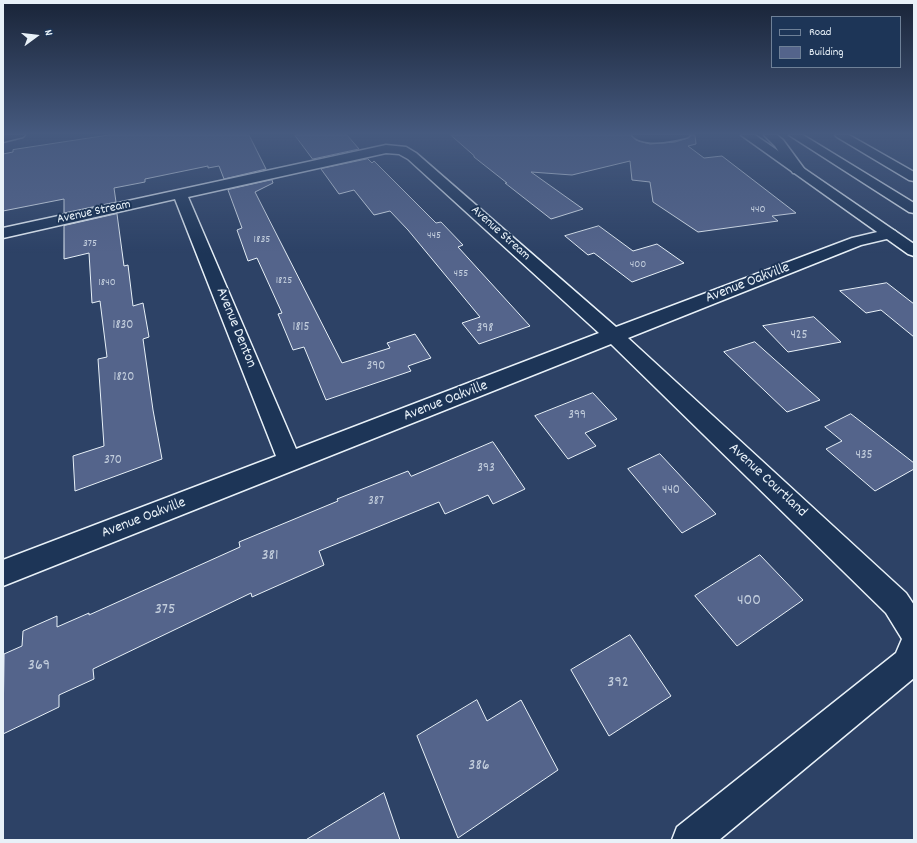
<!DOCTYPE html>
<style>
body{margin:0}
#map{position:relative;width:917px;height:843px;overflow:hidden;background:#2d4266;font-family:Dekko,sans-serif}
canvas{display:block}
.frame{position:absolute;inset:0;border:4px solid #e8f1f8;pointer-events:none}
.legend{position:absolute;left:771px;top:16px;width:130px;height:52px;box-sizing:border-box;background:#1d3557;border:1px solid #6e8097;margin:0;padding:5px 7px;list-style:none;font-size:12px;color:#e8f1f8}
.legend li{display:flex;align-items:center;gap:8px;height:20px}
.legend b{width:20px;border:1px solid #6e8097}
.north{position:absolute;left:16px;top:16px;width:40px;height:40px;-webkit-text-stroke:3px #1d3557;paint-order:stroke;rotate:75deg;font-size:11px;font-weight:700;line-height:16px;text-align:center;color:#e8f1f8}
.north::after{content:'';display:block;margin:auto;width:14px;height:18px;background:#e8f1f8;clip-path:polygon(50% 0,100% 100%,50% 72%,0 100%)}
</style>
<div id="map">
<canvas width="917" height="843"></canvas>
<div class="frame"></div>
<ul class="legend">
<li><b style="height:5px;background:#1d3557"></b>Road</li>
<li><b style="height:11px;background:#54648b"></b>Building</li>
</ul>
<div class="north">N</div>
</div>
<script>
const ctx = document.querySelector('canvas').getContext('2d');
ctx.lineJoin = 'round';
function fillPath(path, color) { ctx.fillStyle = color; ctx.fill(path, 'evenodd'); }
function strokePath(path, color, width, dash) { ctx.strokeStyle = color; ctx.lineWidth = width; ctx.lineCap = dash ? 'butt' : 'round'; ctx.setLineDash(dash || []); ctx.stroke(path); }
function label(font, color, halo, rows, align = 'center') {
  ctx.font = font + ' Dekko,sans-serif'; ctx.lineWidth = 4; ctx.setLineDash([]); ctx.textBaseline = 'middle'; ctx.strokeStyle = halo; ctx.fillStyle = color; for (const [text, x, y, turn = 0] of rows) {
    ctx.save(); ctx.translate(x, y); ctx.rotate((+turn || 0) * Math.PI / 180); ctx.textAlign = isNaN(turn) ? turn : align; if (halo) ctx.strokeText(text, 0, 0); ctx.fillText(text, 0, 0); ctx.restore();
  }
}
const building = new Path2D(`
 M109 135H249L266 169 224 179 219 166 208 168V166L145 179V182L114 188 116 202 64 213V199L3 211V154L13 152V150Z
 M295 135H347L359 149 313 159Z
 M451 135H631L636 140 650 144 675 142 688 138 691 135H695L696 144 688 146 704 158 722 156 796 213 772 216 778 221 698 232 653 202 650 182 632 180 630 161 572 175 531 172 583 209 551 219 505 183H507L474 157V156Z
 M368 159 372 163 374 161 436 223 441 222 463 245 458 247 530 326 479 344 462 323 480 317 408 230 390 211 374 215 354 190 339 194 321 169Z
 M272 180 273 183 255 192 342 363 390 348 387 343 415 334 431 358 408 366 411 371 326 400 304 347 293 350 278 314 282 313 257 258 248 261 237 230 242 228 228 190Z
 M117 214 124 266 128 265 133 306 143 303 149 337 143 339 153 410 162 459 75 491 73 456 104 446 98 359 107 357 100 301 92 303 89 253 64 259V226Z
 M599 226 633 251 657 244 684 263 632 282 594 253 588 255 565 236Z
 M887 283 914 304V337L881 310 866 313 840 291Z
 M814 317 841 342 788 352 763 326Z
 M755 342 820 400 787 412 724 352Z
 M593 393 617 419 585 433 596 446 568 459 535 416Z
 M851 414 914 463V469L875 491 826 449 842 441 825 427Z
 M493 442 525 489 493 504 488 495 445 514 439 502 319 551 324 565 252 597 251 593 93 669 94 679 59 695V707L3 734 4 654 22 646 23 631 57 616V627L89 613V615L240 547 239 542 338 501 337 499 408 471 411 476Z
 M660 454 716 514 682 533 628 469Z
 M760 555 803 600 737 646 695 596Z
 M630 635 671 696 609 736 571 670Z
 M477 700 487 721 521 700 558 770 458 838 417 736Z
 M384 793 400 840H306Z`);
fillPath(building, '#54648b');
strokePath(building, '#e8f1f8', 1);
const street = new Path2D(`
 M3 135H25L23 137 3 142Z
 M632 135H690L688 137C674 141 642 148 632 135Z
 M386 145 406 147 416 153 616 327 852 238 890 229 895 231 898 234 895 237 861 245 628 338 906 593 914 605V678L719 840H672L677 827 896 653 902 639 886 613 611 344 3 586V560L276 456 175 199 3 238V228ZM386 153 399 154 408 159 599 333 296 449 188 197Z`);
const secondary = new Path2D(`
 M741 135H755L914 244V256L908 254Z`);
const highway = new Path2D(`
 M764 135H777L783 140 805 170 803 173H793L775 146Z
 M789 135H803L914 203V213L909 212Z
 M835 135H849L914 172V181L909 180 837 137Z`);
strokePath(street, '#e8f1f8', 3);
strokePath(secondary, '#e8f1f8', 3);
strokePath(highway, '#e8f1f8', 3);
fillPath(street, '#1d3557');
fillPath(secondary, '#1d3557');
fillPath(highway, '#1d3557');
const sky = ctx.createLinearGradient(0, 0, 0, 253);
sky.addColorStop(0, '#192438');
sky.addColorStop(0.53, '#465a7f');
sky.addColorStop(1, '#465a7f00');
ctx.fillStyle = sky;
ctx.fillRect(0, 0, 917, 253);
label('11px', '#c3cedd', null, [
 ["440",758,210],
 ["445",434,236],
 ["1835",262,240],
 ["375",90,244],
 ["400",638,265],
 ["455",461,274],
 ["1825",284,281],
 ["1840",107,283]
]);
label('13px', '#e8f1f8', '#1d3557', [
 ["Avenue Stream",94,213,-12],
 ["Avenue Stream",500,234,42]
]);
label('13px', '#c3cedd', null, [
 ["1830",123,326],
 ["1815",301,328],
 ["398",485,329],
 ["425",799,336],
 ["390",376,367],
 ["1820",124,378],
 ["399",577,416],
 ["435",864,456],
 ["370",113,461],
 ["393",486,469],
 ["440",671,491],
 ["387",376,502]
]);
label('15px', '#e8f1f8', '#1d3557', [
 ["Avenue Oakville",748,284,-21],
 ["Avenue Denton",235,328,68],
 ["Avenue Oakville",446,402,-21],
 ["Avenue Courtland",767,481,43],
 ["Avenue Oakville",144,519,-21]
]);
label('16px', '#c3cedd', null, [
 ["381",270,557],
 ["400",749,602],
 ["375",165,611],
 ["369",39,667],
 ["392",618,684],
 ["386",479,767]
]);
</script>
